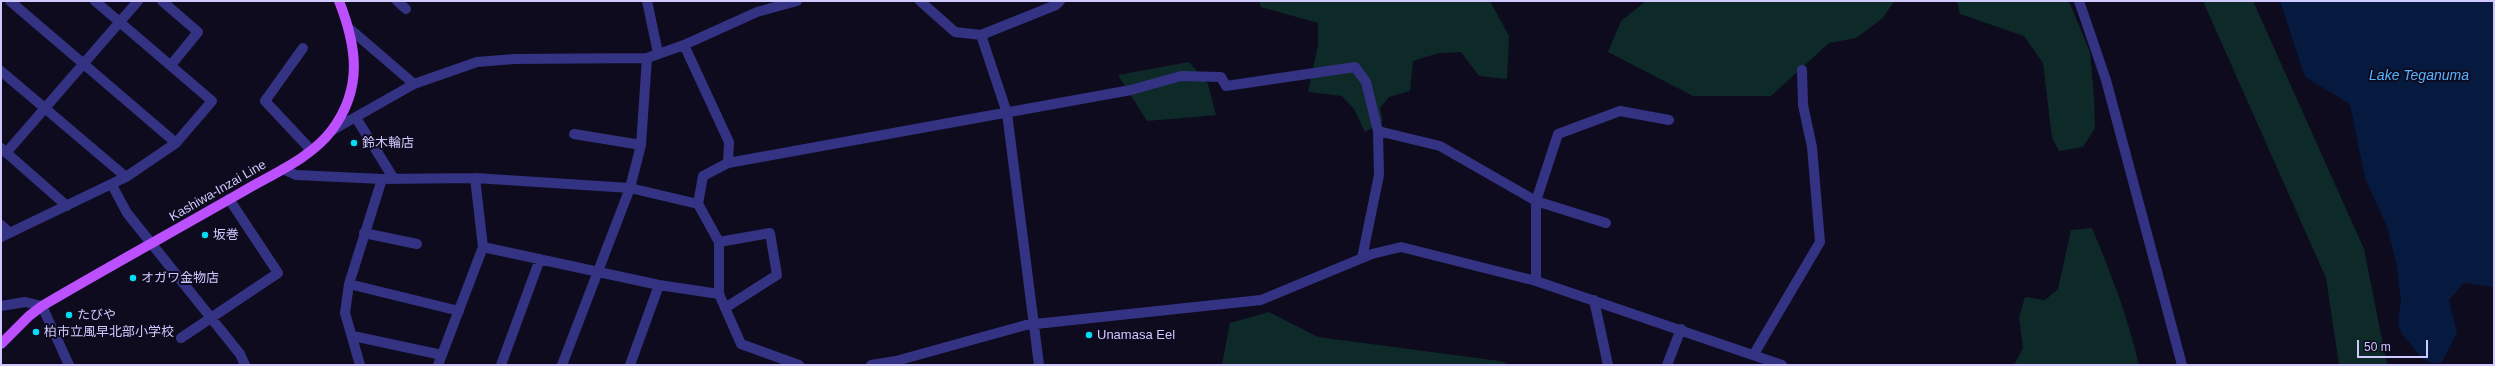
<!DOCTYPE html>
<meta charset="utf-8">
<style>
body{margin:0}
#map{position:relative;width:2495px;height:366px;overflow:hidden;background:#0e0b1f;font-family:Arial,sans-serif}
canvas{display:block}
.frame{position:absolute;inset:0;border:2px solid #cfc9ff;pointer-events:none}
.scale{position:absolute;left:2357px;top:340px;width:71px;height:18px;box-sizing:border-box;border:2px solid #cfc9ff;border-top:0;padding-left:5px;font-size:12px;line-height:14px;white-space:nowrap;color:#cfc9ff;-webkit-text-stroke:3px #0e0b1f;paint-order:stroke}
</style>
<div id="map">
<canvas width="2495" height="366"></canvas>
<div class="frame"></div>
<div class="scale">50 m</div>
</div>
<script>
const ctx = document.querySelector('canvas').getContext('2d');
ctx.lineJoin = 'round';
function fillPath(path, color) { ctx.fillStyle = color; ctx.fill(path, 'evenodd'); }
function strokePath(path, color, width, dash) { ctx.strokeStyle = color; ctx.lineWidth = width; ctx.lineCap = dash ? 'butt' : 'round'; ctx.setLineDash(dash || []); ctx.stroke(path); }
function label(font, color, halo, rows, align = 'center') {
  ctx.font = font + ' Arial,"Noto Sans JP",sans-serif'; ctx.lineWidth = 4; ctx.setLineDash([]); ctx.textBaseline = 'middle'; ctx.strokeStyle = halo; ctx.fillStyle = color; for (const [text, x, y, turn = 0] of rows) {
    ctx.save(); ctx.translate(x, y); ctx.rotate((+turn || 0) * Math.PI / 180); ctx.textAlign = isNaN(turn) ? turn : align; if (halo) ctx.strokeText(text, 0, 0); ctx.fillText(text, 0, 0); ctx.restore();
  }
}
fillPath(new Path2D(`
 M1259 1H1485L1491 3 1509 36 1507 79 1479 76 1461 52 1439 53 1413 61 1410 91 1389 97 1380 108 1383 121 1365 132 1354 109 1342 96 1308 92 1318 45V23L1261 7Z
 M1646 1H1894L1883 18 1856 38 1829 43 1771 96H1693L1608 52 1621 21Z
 M1957 1H2066L2070 4 2090 52 2094 98 2095 128 2083 147 2059 151 2052 138 2043 63 2024 36 1960 14Z
 M2203 1H2253L2364 249 2387 365H2339L2326 278Z
 M1189 62 1208 84 1216 115 1147 121 1118 75Z
 M2092 228C2111 273 2128 318 2139 365H2014L2023 348 2019 317 2025 297 2045 300 2058 289 2071 230Z
 M1269 312 1318 337 1500 361 1511 365H1222L1230 323Z`), '#0d2a28');
fillPath(new Path2D(`
 M2280 1H2494V287L2464 283 2449 300 2457 332 2442 363H2430L2421 357 2402 334 2398 324 2401 300 2396 262 2387 227 2365 178 2350 104 2305 77Z`), '#051a3e');
strokePath(new Path2D(`
 M10 1 176 143
 M162 1 198 32 171 65
 M397 1 406 9
 M647 1 658 53
 M920 1 955 32 981 35 1007 113 1039 365
 M2079 1 2106 80 2182 365
 M350 29 414 84
 M981 35 1056 5 1060 1
 M684 45 729 142 728 163 703 176 698 204
 M303 48 265 101 311 150
 M1 71 126 177
 M356 118 394 179
 M331 131 414 84 477 62 514 59 647 58 684 45 757 12 797 1
 M574 134 641 145
 M1 148 67 206
 M6 153 138 1
 M728 163 1131 90 1181 76 1221 77 1226 86 1355 67 1366 82 1378 131 1440 146 1536 201V281
 M283 169 296 175 382 179 475 178 630 188 698 204 719 242V294L741 344 799 365
 M112 185 127 213 240 354 245 365
 M1606 223 1536 201 1558 134 1620 111 1669 120
 M1 225 10 233
 M364 233 417 244
 M1 237 126 177 176 143 212 101 95 1
 M719 242 770 233 777 275 725 308
 M483 247 659 285 719 294
 M1362 258 1379 175 1378 131
 M349 284 459 311
 M1594 300 1608 365
 M1 306 25 302 42 306 69 365
 M353 336 442 355
 M181 338 278 273 229 199
 M1754 354 1820 242 1812 147 1803 105 1802 70
 M360 365 345 313 349 284 382 179
 M438 365 483 247 475 178
 M501 365 540 259
 M562 365 630 188 641 145 647 58
 M630 365 659 285
 M871 365 896 361 1026 325 1261 300 1372 254 1401 247 1536 281 1782 365
 M1667 365 1681 329`), '#343282', 10);
strokePath(new Path2D(`
 M1 344 29 316 42 306C108 267 176 230 242 192 272 174 310 159 332 130 363 88 357 47 339 1`), '#bc50ff', 10);
for (const [x, y, r, color] of [
 [354,143,4,"#00ddf4"],
 [205,235,4,"#00ddf4"],
 [133,278,4,"#00ddf4"],
 [69,315,4,"#00ddf4"],
 [36,332,4,"#00ddf4"],
 [1089,335,4,"#00ddf4"]
]) { const dot = new Path2D(); dot.arc(x, y, r, 0, 2 * Math.PI); ctx.fillStyle = color; ctx.fill(dot); strokePath(dot, '#0e0b1f', 1.5); }
label('13px', '#cfc9ff', '#0e0b1f', [
 ["鈴木輪店",362,143],
 ["坂巻",213,235],
 ["オガワ金物店",141,278],
 ["たびや",77,315],
 ["柏市立風早北部小学校",44,332],
 ["Unamasa Eel",1097,335]
], 'left');
label('13px', '#cfc9ff', '#0e0b1f', [
 ["Kashiwa-Inzai Line",218,191,-30]
]);
label('italic 14px', '#57b2ff', '#0e0b1f', [
 ["Lake Teganuma",2419,76]
]);
</script>
